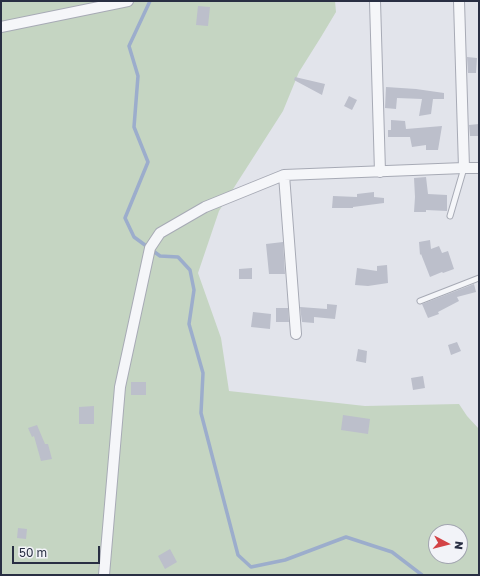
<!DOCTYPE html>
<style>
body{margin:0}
#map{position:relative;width:480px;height:576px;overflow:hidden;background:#e2e4eb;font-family:"Golos Text",sans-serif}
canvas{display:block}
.frame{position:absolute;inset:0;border:2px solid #292f43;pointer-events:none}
.north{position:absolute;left:428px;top:524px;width:40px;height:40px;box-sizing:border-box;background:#f2f3f8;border:1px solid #a2a5b0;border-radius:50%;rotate:97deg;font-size:11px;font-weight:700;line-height:16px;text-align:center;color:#292f43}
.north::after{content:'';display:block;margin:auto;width:14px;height:18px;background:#d34346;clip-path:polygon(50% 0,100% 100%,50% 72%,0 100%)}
.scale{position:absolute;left:12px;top:546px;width:88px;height:18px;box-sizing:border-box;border:2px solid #292f43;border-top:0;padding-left:5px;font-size:12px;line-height:14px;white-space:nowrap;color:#292f43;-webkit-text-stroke:3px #f2f3f8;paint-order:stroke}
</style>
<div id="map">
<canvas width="480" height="576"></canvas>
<div class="frame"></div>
<div class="north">N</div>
<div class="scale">50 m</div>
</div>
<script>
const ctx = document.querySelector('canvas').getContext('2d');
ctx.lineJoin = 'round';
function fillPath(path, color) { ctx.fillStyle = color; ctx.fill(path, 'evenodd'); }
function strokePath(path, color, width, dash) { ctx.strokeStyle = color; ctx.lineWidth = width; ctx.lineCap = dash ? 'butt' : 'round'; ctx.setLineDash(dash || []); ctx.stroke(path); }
fillPath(new Path2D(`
 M1 1H335L336 12 321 37 299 72 283 111 219 211 198 273 221 338 229 391 365 406 459 404 467 416 479 429V575H1ZM436 532H460V556H436Z`), '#c5d5c2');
strokePath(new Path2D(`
 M150 1 129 46 138 76 134 127 148 162 125 218 134 237 160 256 178 257 190 270 194 290 189 324 203 373 201 413 238 555 251 567 285 560 346 537 392 552 422 575`), '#9cadcc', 3.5);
fillPath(new Path2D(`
 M198 6 210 7 208 26 196 25Z
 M467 57 477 58 476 73H468Z
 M295 77 325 84 322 95 294 80Z
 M386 87 416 89 444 93V99H433L431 114 419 116 422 99 397 98 396 109 385 108Z
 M349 96 357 100 352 110 344 106Z
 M391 120 405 121 406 129 442 126 438 150H426V145L412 147 410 137H388V130H391Z
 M479 124V136H470L469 125Z
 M426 177 428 194 447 195V211L426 210V212H414L415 197 414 178Z
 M374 192V197L384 198V203L353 207V208H332L333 196 357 197V194Z
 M430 240 431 249 439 246 442 253 448 251 454 269 443 273 442 272 430 277 421 254 420 255 419 242Z
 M283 242 285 274H269L266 244Z
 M387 265 388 283 368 286 355 285 357 268 377 271V266Z
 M252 268V279H239V269Z
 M474 284 476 292 457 297 459 301 438 312 439 314 428 318 422 304Z
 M327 304 337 305 335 319 314 317V323L302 322 300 307 327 309Z
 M276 308H288L289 322H276Z
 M253 312 271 314 270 329 251 327Z
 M457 342 461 351 451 355 448 345Z
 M358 349 367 351 366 363 356 361Z
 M423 376 425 388 413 390 411 378Z
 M131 382H146V395H131Z
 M94 406V424H79V407Z
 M343 415 370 419 368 434 341 430Z
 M37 425 45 444H48L52 459 41 461 34 436 32 437 28 428Z
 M18 528 27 529 26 539 17 538Z
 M170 549 177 562 165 569 158 556Z`), '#bcbfcb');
const lane = new Path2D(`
 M450 216 464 168
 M420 301 479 278`);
const street = new Path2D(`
 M375 1 380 172
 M459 1 464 168
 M1 27 128 1
 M284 175 296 334
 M104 575 120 387 150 248 160 233 205 207 284 175 464 168H479`);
strokePath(lane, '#a7aab5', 7);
strokePath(street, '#a7aab5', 12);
strokePath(lane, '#f5f6f9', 5);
strokePath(street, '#f5f6f9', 10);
</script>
